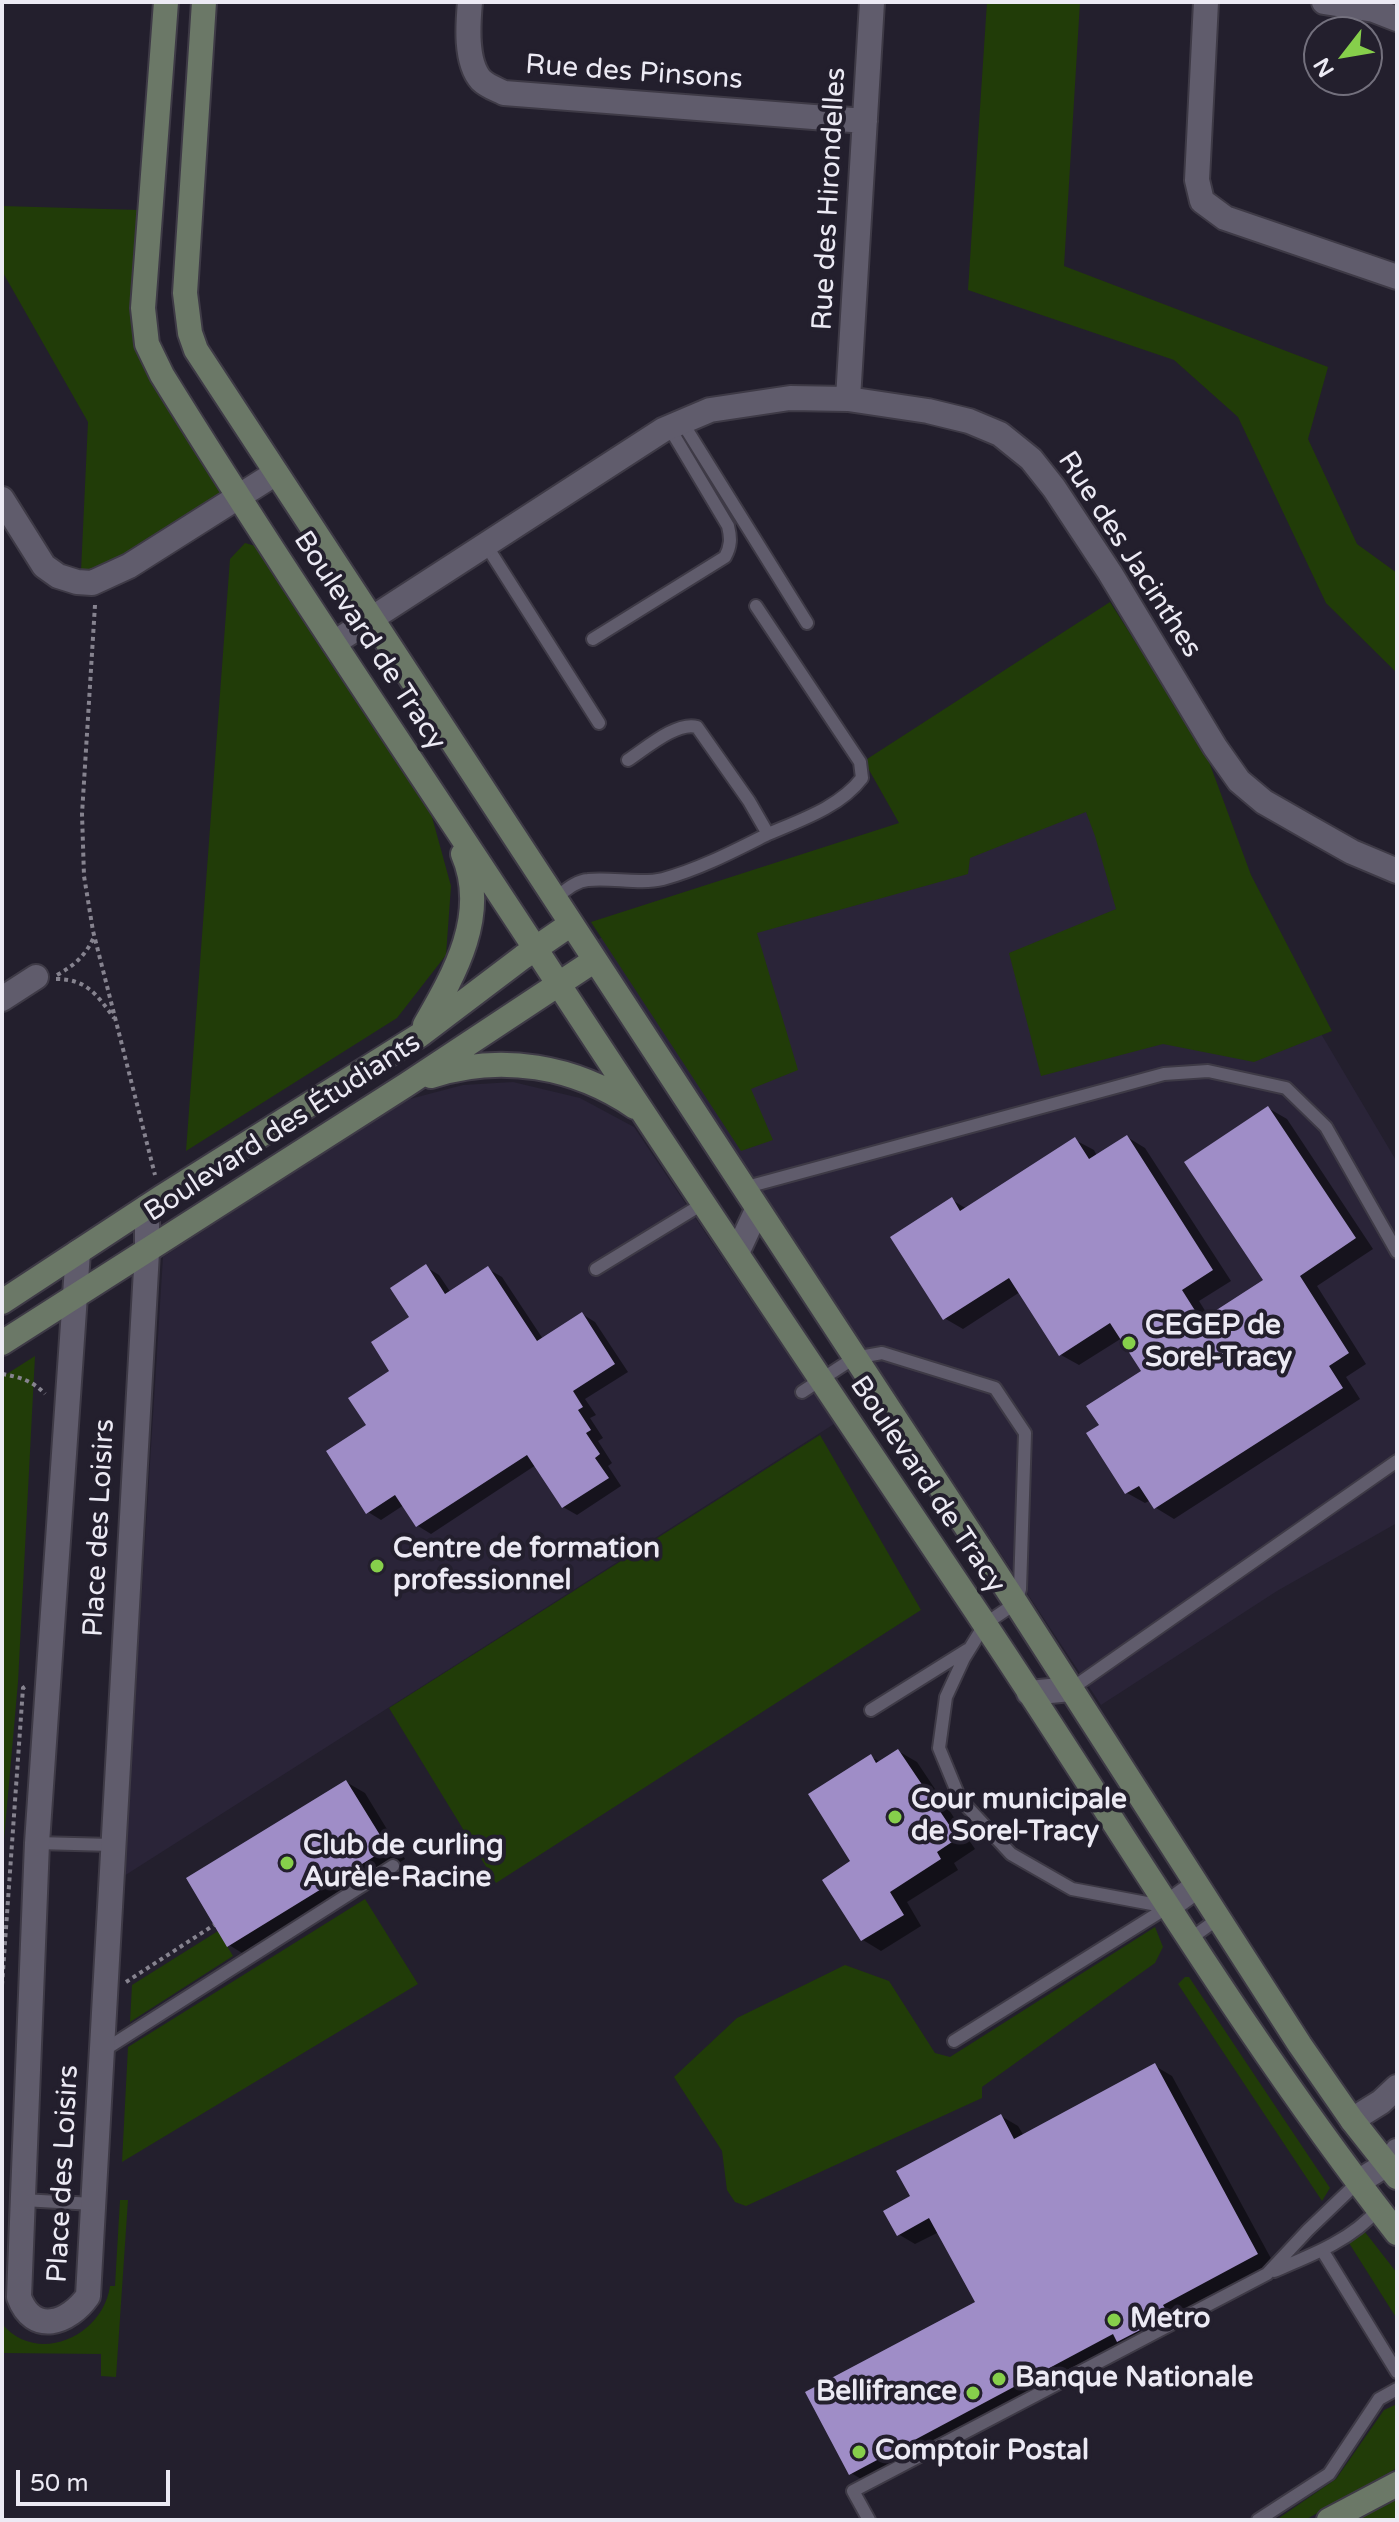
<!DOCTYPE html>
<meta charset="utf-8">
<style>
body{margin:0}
#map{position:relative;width:1399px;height:2522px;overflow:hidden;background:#231f2d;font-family:"Varela Round",sans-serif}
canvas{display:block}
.frame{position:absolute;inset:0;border:4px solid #eceaf4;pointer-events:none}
.north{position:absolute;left:1303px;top:16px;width:80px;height:80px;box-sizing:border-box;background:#231f2d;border:2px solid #73707d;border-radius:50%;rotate:239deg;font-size:22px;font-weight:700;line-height:32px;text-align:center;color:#eceaf4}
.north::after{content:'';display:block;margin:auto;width:28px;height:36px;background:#86cf4b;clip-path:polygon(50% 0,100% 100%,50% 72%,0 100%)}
.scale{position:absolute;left:16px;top:2470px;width:154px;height:36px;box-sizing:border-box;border:4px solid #eceaf4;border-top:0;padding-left:10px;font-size:24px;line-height:28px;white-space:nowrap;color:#eceaf4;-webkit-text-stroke:6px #231f2d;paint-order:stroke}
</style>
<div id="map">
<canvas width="1399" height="2522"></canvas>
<div class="frame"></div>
<div class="north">N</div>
<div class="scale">50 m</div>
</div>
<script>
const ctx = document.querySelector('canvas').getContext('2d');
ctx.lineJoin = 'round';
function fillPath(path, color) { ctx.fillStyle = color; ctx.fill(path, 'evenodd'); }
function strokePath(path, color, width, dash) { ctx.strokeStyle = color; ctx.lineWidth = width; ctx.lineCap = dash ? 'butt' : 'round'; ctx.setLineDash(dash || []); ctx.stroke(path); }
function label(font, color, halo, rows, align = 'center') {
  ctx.font = font + ' "Varela Round",sans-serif'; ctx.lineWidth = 8; ctx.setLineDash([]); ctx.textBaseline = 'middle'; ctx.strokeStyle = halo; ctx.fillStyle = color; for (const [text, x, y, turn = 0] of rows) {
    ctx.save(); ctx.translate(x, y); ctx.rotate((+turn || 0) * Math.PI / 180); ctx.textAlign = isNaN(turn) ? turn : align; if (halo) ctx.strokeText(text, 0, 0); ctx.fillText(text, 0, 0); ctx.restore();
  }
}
fillPath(new Path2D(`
 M1154 752 1397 1162V1523L1277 1591 1101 1705 595 940Z
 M513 1082 580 1098 634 1127 834 1424 124 1876 163 1257 406 1100 463 1085Z`), '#2a2438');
fillPath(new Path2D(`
 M987 2H1080L1064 266 1328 367 1308 439 1357 544 1397 573V673L1326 603 1238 417 1174 360 968 290Z
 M2 206 140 210 136 318 228 493 97 572 81 571 88 422 2 271Z
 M245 543 259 547 429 806 451 886 446 955 397 1018 186 1151 230 559Z
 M1110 602 1205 751 1251 875 1332 1031 1254 1062 1163 1044 1041 1076 1009 953 1116 909 1095 836 1086 812 970 858 968 874 757 933 798 1070 751 1089 773 1140 741 1151 591 922 899 823 864 761Z
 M35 1356 18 1682 2 1862V1377Z
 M820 1435 921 1610 496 1883 389 1708Z
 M365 1899 418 1984 122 2162 128 2047Z
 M1155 1927 1163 1947 1155 1963 982 2087V2098L746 2206 735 2202 727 2190 722 2151 674 2077 737 2018 845 1965 889 1981 935 2053 950 2057Z
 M218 1931 233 1956 130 2022 132 1985Z
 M1185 1977H1189L1330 2188 1322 2201 1178 1984Z
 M120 2200H128L116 2377 101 2376V2354L2 2353V2324C38 2366 103 2336 110 2286H115Z
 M1365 2232 1397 2273V2319L1349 2243Z
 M1397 2404V2468L1305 2520H1276L1336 2479 1384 2410Z
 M1397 2495V2520H1355Z`), '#213c08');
fillPath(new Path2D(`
 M1268 1108 1287 1119 1373 1249 1317 1286 1366 1364 1346 1377 1360 1399 1174 1519 1156 1508 1151 1500 1145 1503 1127 1493 1101 1426 1144 1372 1122 1338 1079 1365 1061 1355 1020 1292 963 1329 944 1318 952 1200 967 1209 1075 1140 1094 1150 1097 1156 1127 1137 1145 1148 1231 1281 1199 1301 1209 1317 1266 1281Z
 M426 1267 439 1275 451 1293 488 1269 502 1277 543 1339 582 1314 595 1322 628 1372 585 1399 596 1415 590 1418 603 1438 598 1441 612 1463 608 1466 621 1486 577 1515 563 1507 536 1465 431 1534 418 1526 404 1505 381 1520 368 1512 369 1425 392 1371Z
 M898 1751 917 1762 975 1849 954 1863 958 1870 907 1902 921 1926 881 1951 863 1940 853 1862 871 1757 881 1762Z
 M346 1782 365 1793 405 1859 247 1956 229 1945Z
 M1155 2066 1172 2076 1274 2264 1179 2315 1185 2325 1136 2351 1126 2345 868 2483 851 2473 977 2303 939 2232 915 2244 898 2234 913 2197 1001 2116 1018 2126 1024 2136Z`), '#0007');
fillPath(new Path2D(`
 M1268 1106 1356 1238 1300 1276 1349 1353 1329 1366 1343 1388 1154 1509 1139 1486 1125 1494 1086 1433 1099 1425 1086 1406 1141 1371 1110 1323 1059 1356 1009 1278 943 1320 890 1237 952 1197 960 1211 1075 1137 1089 1159 1127 1135 1213 1270 1182 1290 1201 1320 1263 1280 1184 1162Z
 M426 1264 445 1294 488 1266 537 1341 582 1312 615 1364 573 1391 583 1407 578 1410 591 1430 586 1433 600 1454 595 1458 609 1478 562 1508 527 1455 416 1527 395 1495 366 1514 326 1451 366 1425 348 1398 389 1371 371 1342 409 1317 390 1288Z
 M898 1749 958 1838 937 1852 941 1859 890 1892 904 1915 861 1941 822 1880 850 1861 808 1794 871 1754 876 1763Z
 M346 1780 388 1848 227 1947 186 1878Z
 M1155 2063 1258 2254 1163 2305 1169 2315 1117 2342 1113 2334 849 2475 805 2392 975 2302 929 2218 897 2236 883 2211 910 2196 896 2171 1001 2114 1014 2139Z`), '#9f8dc7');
const lane = new Path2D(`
 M682 422 807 623
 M486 545 599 723
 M756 606 860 762 862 778C840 807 801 820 768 834
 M593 639 725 557C731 546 731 538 728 526L669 427
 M555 898C565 891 575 881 588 880 612 877 639 885 663 879 700 869 734 851 768 834L749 801 697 727C677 721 645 749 628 760
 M743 1188 1164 1074 1208 1071 1286 1088 1326 1127 1397 1252
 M596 1269 704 1203
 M802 1392 854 1358 882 1353 995 1388 1025 1433 1020 1589 1016 1603 985 1624 964 1658 946 1697 939 1748 960 1799 1011 1854 1072 1889 1168 1907
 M1071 1689 1397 1461
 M871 1710 967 1650
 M37 1843 112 1845
 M1190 1939 1219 1918
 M954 2041 1168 1907
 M101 2052 393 1866
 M23 2200 93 2204
 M1322 2250 1397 2372
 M1274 2271C1310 2256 1352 2240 1378 2209
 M869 2520 853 2491 1267 2274 1308 2230 1358 2182
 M1258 2520 1329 2474 1379 2399 1397 2389`);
const street = new Path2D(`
 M470 2C468 24 465 62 481 80 487 86 496 89 504 93L865 121
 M1206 2 1197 180 1202 201 1225 218 1397 277
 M1324 2 1374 10 1397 19
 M848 399 872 2
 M2 499 44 566 58 576 77 582 92 583 129 566 276 473
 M334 643 663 430 710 410 790 398 848 399 928 411 969 421 1000 434 1031 459 1054 488 1110 573 1215 747 1239 781 1264 802 1306 826 1352 852 1397 871
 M2 999 36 977
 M78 1252 37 1843 19 2297C33 2336 69 2323 88 2296L147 1252V1207
 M737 1253 757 1210
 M1029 1693 1071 1689
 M1168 1907 1197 1886
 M1352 2120 1381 2102 1397 2087
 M1358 2182 1387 2164 1397 2151`);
const secondary = new Path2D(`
 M166 2 143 308 147 344 162 375C282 569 410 757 535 948 682 1174 833 1397 982 1620 1119 1825 1245 2039 1397 2233
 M204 2 185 293 190 333 196 350 1016 1603 1300 2045 1352 2120 1397 2177
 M425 1025C455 973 489 914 463 854
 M431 1076C501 1053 575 1066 635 1107
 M2 1302 162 1197 420 1035 523 957 571 924
 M2 1343 406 1085 595 960
 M1329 2520 1397 2484`);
strokePath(lane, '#3e3a46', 16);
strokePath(street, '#3e3a46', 28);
strokePath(secondary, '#3e3a46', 28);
strokePath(new Path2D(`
 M95 605 82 814 84 876 93 931 155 1175
 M57 975C75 965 85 956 94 937
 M56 979C87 979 97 995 114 1018
 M2 1374C20 1377 33 1381 45 1394
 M126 1982 214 1925
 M2 1985 23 1688 26 1686`), '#86838f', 4, [4, 4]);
strokePath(lane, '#605c6c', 12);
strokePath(street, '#605c6c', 24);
strokePath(secondary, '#6b7867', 24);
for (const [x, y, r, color] of [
 [1129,1343,8,"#86cf4b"],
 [377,1566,8,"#86cf4b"],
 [895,1817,8,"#86cf4b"],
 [287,1863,8,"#86cf4b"],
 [1114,2320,8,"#86cf4b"],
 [999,2379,8,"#86cf4b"],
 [973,2393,8,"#86cf4b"],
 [859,2452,8,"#86cf4b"]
]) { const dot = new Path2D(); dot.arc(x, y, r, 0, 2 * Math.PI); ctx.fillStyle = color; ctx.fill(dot); strokePath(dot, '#231f2d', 3); }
label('28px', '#eceaf4', '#231f2d', [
 ["Rue des Pinsons",634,73,4],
 ["Rue des Hirondelles",830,199,-87],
 ["Rue des Jacinthes",1129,555,57],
 ["Boulevard de Tracy",369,641,57],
 ["Boulevard des Étudiants",283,1128,-33],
 ["Boulevard de Tracy",927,1485,56],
 ["Place des Loisirs",100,1528,-87],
 ["Place des Loisirs",64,2174,-87]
]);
label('bold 28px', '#eceaf4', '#231f2d', [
 ["CEGEP de",1145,1327],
 ["Sorel-Tracy",1145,1359],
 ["Centre de formation",393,1550],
 ["professionnel",393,1582],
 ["Cour municipale",911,1801],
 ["de Sorel-Tracy",911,1833],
 ["Club de curling",303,1847],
 ["Aurèle-Racine",303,1879],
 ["Metro",1130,2320],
 ["Banque Nationale",1015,2379],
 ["Bellifrance",957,2393,"right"],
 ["Comptoir Postal",875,2452]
], 'left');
</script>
